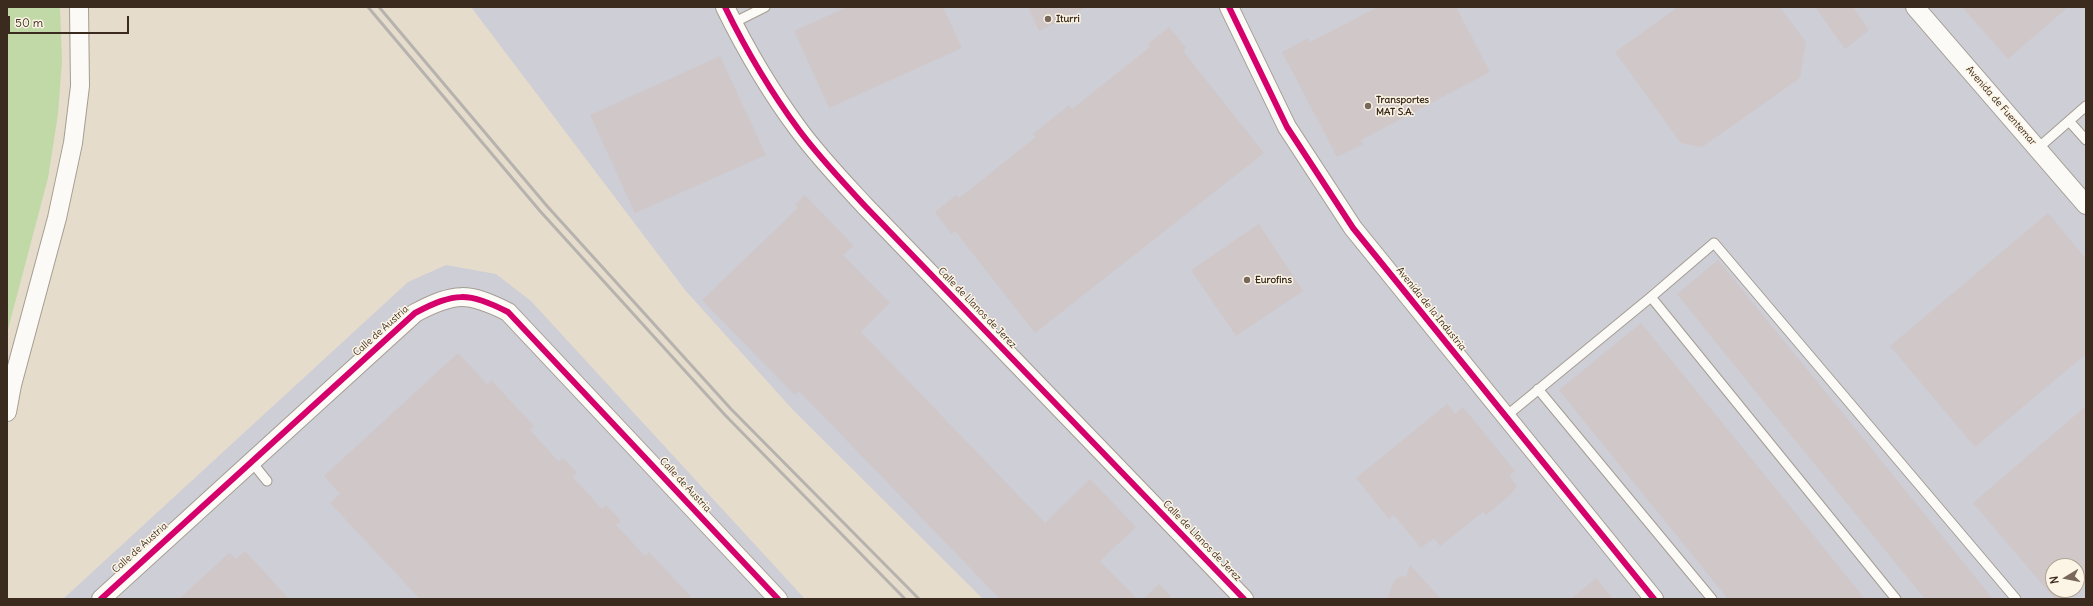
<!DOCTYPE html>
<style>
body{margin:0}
#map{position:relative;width:2093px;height:606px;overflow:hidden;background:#e6dccc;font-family:Delius,sans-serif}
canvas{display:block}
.frame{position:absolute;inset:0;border:8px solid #3b2a1e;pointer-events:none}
.north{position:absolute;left:2045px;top:558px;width:40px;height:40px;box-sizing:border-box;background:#fcf5e5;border:1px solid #afa495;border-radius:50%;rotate:260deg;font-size:11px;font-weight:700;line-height:16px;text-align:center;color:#3b2a1e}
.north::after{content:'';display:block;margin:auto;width:14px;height:18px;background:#77685b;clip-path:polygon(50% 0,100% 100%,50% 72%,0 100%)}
.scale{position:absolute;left:8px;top:16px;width:121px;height:18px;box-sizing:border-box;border:2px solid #3b2a1e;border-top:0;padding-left:5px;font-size:12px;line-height:14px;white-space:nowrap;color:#3b2a1e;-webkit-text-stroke:3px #fcf5e5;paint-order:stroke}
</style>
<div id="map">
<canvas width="2093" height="606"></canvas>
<div class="frame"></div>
<div class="north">N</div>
<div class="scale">50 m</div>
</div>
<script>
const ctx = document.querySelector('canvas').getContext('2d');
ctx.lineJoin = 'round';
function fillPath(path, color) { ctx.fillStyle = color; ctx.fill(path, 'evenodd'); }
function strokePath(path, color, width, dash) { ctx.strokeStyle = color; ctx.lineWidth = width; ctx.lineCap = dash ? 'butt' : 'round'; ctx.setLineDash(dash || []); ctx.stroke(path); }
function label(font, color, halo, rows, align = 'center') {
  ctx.font = font + ' Delius,sans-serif'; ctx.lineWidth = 3; ctx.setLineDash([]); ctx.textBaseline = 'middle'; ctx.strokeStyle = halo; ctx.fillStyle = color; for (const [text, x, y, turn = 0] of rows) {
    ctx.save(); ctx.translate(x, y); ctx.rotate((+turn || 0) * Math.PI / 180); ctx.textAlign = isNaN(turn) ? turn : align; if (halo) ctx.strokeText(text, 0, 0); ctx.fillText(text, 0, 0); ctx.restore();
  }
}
fillPath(new Path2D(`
 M471 7H2086V599H983L793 410 685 290ZM2053 566H2077V590H2053Z
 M446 265 496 274 531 301 805 599H63L408 282Z`), '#ceced6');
fillPath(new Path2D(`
 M7 7H60L62 61 58 114 48 178 7 333Z`), '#c0d9a7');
fillPath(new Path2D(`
 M847 7H943L962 48 829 108 794 31Z
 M1028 7H1087L1039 31Z
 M1378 7H1456L1490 72 1361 140 1363 144 1337 157 1282 52 1308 38 1310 42Z
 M1678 7H1780L1806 42 1800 78 1702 147 1681 143 1615 52Z
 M1815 7H1853L1869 30 1845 49Z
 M1962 7H2068L2008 59Z
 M1169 27 1186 48 1183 51 1264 153 1035 333 955 231 951 234 935 212 956 195 959 198 1036 137 1033 134 1069 105 1072 109 1150 47 1148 44Z
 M720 56 766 155 635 213 590 115Z
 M805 195 854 246 843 255 890 303 861 332 1045 523 1090 479 1136 527 1100 561 1137 599H1000L799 391 795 395 702 300 798 208 795 205Z
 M2048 213 2086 259V354L1975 447 1890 346Z
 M1259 224 1303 291 1236 336 1191 270Z
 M1718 260 1867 443 1993 599H1925L1781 423 1677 294Z
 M1641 323 1768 479 1865 599H1728L1559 390Z
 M458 353 487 384 491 380 534 426 530 430 558 461 563 458 577 473 573 477 602 509 606 505 621 521 616 525 645 556 649 552 693 599H420L330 503 340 494 324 476Z
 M1447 404 1455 414 1463 407 1515 471 1509 476 1517 486 1509 496 1486 515 1483 512 1440 546 1434 538 1421 548 1394 515 1389 519 1356 478Z
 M2086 406V582L2077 590V566H2053V590H2077L2066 599H2055L1973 503Z
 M245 551 289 599H179L229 553 236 559Z
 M1410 565 1441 599H1387L1394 581 1400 576 1406 577Z
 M1596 578 1613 599H1571Z
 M1159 584 1173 599H1143Z`), '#d0c7c8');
const service = new Path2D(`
 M733 23 765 7
 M2069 121 2086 140
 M2037 149 2086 106
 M1651 297 1714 243 2016 599
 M1538 389 1712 599
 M1505 417 1651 297 1896 599
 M251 461 267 481`);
const minor = new Path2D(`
 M725 7C746 50 770 91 799 130 819 157 842 181 865 206L1244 599
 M1229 7 1287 127 1353 228 1654 599
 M1915 7 2086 205
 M7 412 12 385 57 218 73 143 80 86 79 7
 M101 599 415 313C455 292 468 292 508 312L778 599`);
strokePath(service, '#a59d92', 11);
strokePath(minor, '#a59d92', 20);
strokePath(service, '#fbfaf7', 9);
strokePath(minor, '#fbfaf7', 18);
strokePath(new Path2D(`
 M368 7 540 211 725 415 905 599
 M379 7 547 206 731 409 919 599`), '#b6b2ae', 3);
strokePath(new Path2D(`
 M725 7C746 50 770 91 799 130 819 157 842 181 865 206L1244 599
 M1229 7 1287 127 1353 228 1654 599
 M101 599 415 313C455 292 468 292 508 312L778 599`), '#d6006c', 6);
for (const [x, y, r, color] of [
 [1048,19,4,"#77685b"],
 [1368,106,4,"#77685b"],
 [1247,280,4,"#77685b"]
]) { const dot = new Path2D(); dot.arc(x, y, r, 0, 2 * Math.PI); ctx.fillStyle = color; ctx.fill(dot); strokePath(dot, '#fcf5e5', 1.5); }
label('bold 10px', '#3b2a1e', '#fcf5e5', [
 ["Iturri",1056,19],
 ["Transportes",1376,100],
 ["MAT S.A.",1376,112],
 ["Eurofins",1255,280]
], 'left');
label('10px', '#3b2a1e', '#fcf5e5', [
 ["Avenida de Fuentemar",2001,106,49],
 ["Calle de Llanos de Jerez",977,308,46],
 ["Avenida de la Industria",1431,309,51],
 ["Calle de Austria",381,331,-42],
 ["Calle de Austria",685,485,47],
 ["Calle de Llanos de Jerez",1202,541,46],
 ["Calle de Austria",140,548,-42]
]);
</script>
